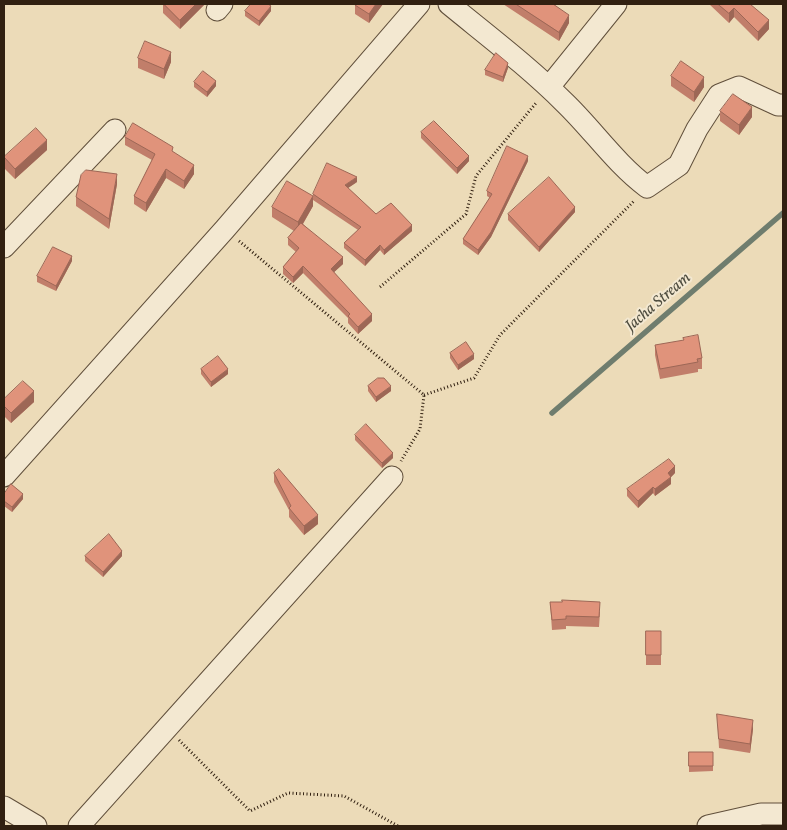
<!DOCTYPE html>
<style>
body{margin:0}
#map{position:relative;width:787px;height:830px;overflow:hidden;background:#ecdbb8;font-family:Vollkorn,serif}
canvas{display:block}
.frame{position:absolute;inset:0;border:5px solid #312011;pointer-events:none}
</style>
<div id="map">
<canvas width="787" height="830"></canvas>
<div class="frame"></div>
</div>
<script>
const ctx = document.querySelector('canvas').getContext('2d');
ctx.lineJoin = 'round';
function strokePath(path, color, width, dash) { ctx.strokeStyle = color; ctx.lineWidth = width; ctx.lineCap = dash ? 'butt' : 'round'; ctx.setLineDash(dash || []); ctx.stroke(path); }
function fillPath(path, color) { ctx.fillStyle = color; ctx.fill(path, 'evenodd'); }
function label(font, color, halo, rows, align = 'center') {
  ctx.font = font + ' Vollkorn,serif'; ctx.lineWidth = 4; ctx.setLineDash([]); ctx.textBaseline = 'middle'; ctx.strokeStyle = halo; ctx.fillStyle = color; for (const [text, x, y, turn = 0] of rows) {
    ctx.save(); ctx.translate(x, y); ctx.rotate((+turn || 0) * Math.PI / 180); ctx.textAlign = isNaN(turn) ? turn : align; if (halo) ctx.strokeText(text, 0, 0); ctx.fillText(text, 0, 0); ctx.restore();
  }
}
strokePath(new Path2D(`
 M552 413 783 213`), '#6f7d6e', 5.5);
const minor = new Path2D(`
 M449 4C488 36 529 67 565 103 593 130 616 164 647 187L679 165 697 129 719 95 739 87 778 105H783
 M217 10 222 4
 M549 87 616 4
 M4 247 115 130
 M4 476 225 229 419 4
 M4 807 36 826
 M79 826 392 477
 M708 826 761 814H783`);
strokePath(minor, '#604f3b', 23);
strokePath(new Path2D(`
 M239 241 424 395 420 429 401 461
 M380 287 466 214 476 176 536 103
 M424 395 474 378 500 335 635 200
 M179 740 250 811 288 793 344 796 398 826`), '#312011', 3, [1, 2.5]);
strokePath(minor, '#f3e8d1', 21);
fillPath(new Path2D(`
 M163 4H205L180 29 163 13Z
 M355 4H383L369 23 355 14Z
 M503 4H554L569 23 559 41Z
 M709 4H750L769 29 758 41 734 17 729 23Z
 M245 11H271L259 26 245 16Z
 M138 58 171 62 164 79 138 68Z
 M508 68 503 82 485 75V70Z
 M671 76 704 87 694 102 671 86Z
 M194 82 216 86 207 97 194 87Z
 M720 111 752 117 739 135 720 121Z
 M421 132 469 161 457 174 421 138Z
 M125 137 173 152 194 174 184 189 166 178 146 212 134 204V196L152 160 125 145Z
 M47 150 15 179 4 168V157Z
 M528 161 491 237 478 255 463 244V239L490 198 487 196V191Z
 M357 182 348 188 376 214 412 231 384 255 380 250 365 266 344 248V243L358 230 313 200V206L303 224 343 264 334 272 372 321 358 334 348 323V318L303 273 293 283 283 274V267L296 252 288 245V238L294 231 272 217V207L313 196V194Z
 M117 184 109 229 76 206V197Z
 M575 212 539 252 508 220V214Z
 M72 261 56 291 37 282V276Z
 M655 345 702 358V369H698V372L660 379 655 355Z
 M450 353 474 359 458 370 450 358Z
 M201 369 228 374 211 387 201 374Z
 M368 386 391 391 376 402 368 391Z
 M4 399 34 402 11 423 4 416Z
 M355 435 393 458 382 468 355 440Z
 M274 473 318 524 304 535 289 517V510L274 482Z
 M675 473 671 477V484L655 496 653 493 638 508 627 496V489Z
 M4 494 23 499 12 512 4 506Z
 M85 556H122L103 577 85 561Z
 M550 602 600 612 599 627 566 626V629L552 630Z
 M646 631H661V665H646Z
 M717 714 753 729 750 753 719 748Z
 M689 752H713V771L689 772Z`), '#c17e6a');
fillPath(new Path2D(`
 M196 4H205L180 29V20Z
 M376 4H383L369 23V14Z
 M271 6V11L259 26V21Z
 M734 8V17L729 23V13Z
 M569 15V23L559 41V32Z
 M769 20V29L758 41V32Z
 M171 52V62L164 79V69Z
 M508 63V68L503 82V77Z
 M704 77V87L694 102V92Z
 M216 81V86L207 97V92Z
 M752 107V117L739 135V125Z
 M47 140V150L15 179V169Z
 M469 156V161L457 174V168Z
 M528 156V161L491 237 478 255V250Z
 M194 165V174L184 189V181Z
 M166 169V178L146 212V203Z
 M117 174V184L109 229V219Z
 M357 177V182L345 190V185Z
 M313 196V206L298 232V222Z
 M575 207V212L539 252V247Z
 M412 225V231L384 255V250Z
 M380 245V250L365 266V260Z
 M72 256V261L56 291V286Z
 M343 257V264L331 275V269Z
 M303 266V273L293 283V277Z
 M372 314V321L358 334V327Z
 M474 354V359L458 370V365Z
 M228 369V374L211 387V382Z
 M391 386V391L376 402V397Z
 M34 391V402L11 423V413Z
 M393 453V458L382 468V463Z
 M675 466V473L668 480V473Z
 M671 477V484L655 496V489Z
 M653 487V493L638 508V501Z
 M23 494V499L12 512V507Z
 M318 515V524L304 535V526Z
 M122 551V556L103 577V572Z
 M753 720V729L750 753V744Z`), '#9d6756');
const building = new Path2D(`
 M164 4H196L180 20Z
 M251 4H268L271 6 259 21 245 11Z
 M355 4H376L369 14 355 5Z
 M516 4H553L569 15 559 32Z
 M718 4H750L769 20 758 32 734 8 729 13Z
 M145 41 171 52 164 69 138 58Z
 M496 53 508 63 503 77 485 70Z
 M681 61 704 77 694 92 671 76Z
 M203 71 216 81 207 92 194 82Z
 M733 94 752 107 739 125 720 111Z
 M434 121 469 156 457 168 421 132Z
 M133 123 173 147 172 151 194 165 184 181 166 169 146 203 134 196 155 154 125 137Z
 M36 128 47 140 15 169 4 157Z
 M507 146 528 156 491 232 478 250 463 239 492 194 487 191Z
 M327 163 357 177 345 185 376 214 391 203 412 225 384 250 380 245 365 260 344 243 361 227 313 194Z
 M86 170 117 174 109 219 76 197 81 175Z
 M549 177 575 207 539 247 508 214Z
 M287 181 313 196 298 222 272 207Z
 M301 223 343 257 331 269 372 314 358 327 348 316 350 314 303 266 293 277 283 267 299 248 288 238Z
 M53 247 72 256 56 286 37 276Z
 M698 335 702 358 697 359 698 362 660 369 655 345 684 340 683 338Z
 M466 342 474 354 458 365 450 353Z
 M218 356 228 369 211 382 201 369Z
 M378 378H384L391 386 376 397 368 386Z
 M23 381 34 391 11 413 4 406V399Z
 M366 424 393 453 382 463 355 435Z
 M669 459 675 466 668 473 671 477 655 489 653 487 638 501 627 489Z
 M279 469 318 515 304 526 289 508 291 506 274 473Z
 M11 484 23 494 12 507 4 501V494Z
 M109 534 122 551 103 572 85 556Z
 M562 600 600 602 599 617 566 616V619L552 620 550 602H562Z
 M646 631H661V655H646Z
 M717 714 753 720 750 744 719 739Z
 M689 752H713V766H689Z`);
fillPath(building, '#e0937b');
strokePath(building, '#9d6756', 1);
label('italic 16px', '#504e40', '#f3e8d1', [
 ["Jacha Stream",659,303,-41]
]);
</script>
